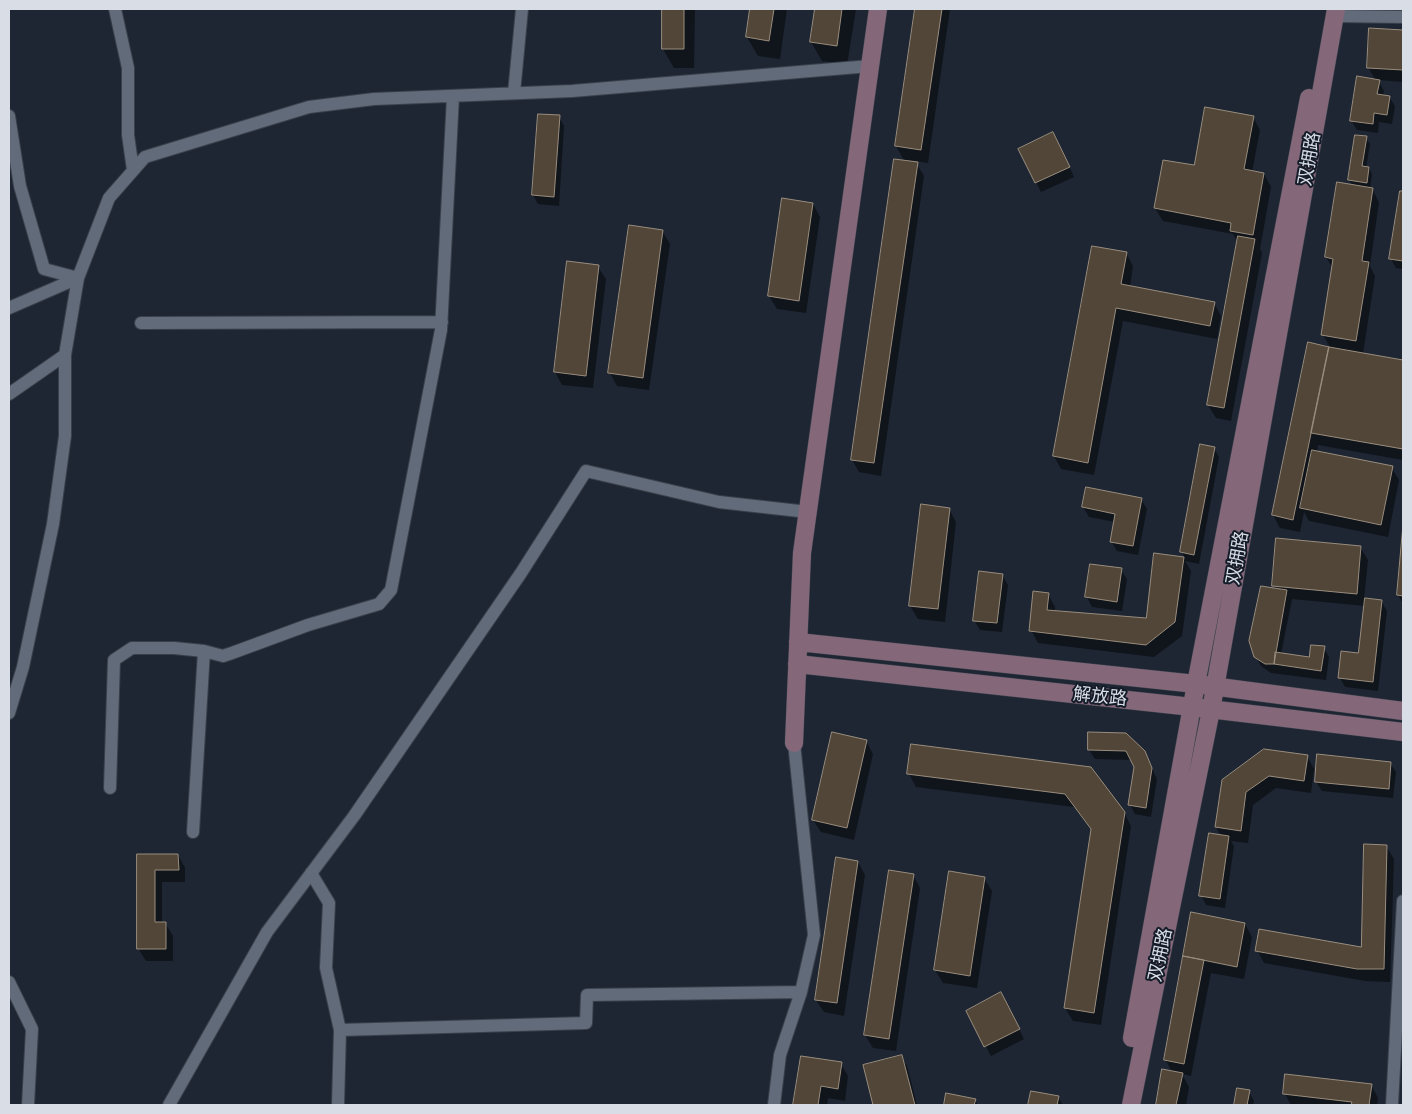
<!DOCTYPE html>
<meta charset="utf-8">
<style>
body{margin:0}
#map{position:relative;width:1412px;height:1114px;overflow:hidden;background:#1e2633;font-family:Bitter,serif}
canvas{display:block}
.frame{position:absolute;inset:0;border:10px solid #d8dde6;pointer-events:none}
</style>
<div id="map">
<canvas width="1412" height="1114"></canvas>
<div class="frame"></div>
</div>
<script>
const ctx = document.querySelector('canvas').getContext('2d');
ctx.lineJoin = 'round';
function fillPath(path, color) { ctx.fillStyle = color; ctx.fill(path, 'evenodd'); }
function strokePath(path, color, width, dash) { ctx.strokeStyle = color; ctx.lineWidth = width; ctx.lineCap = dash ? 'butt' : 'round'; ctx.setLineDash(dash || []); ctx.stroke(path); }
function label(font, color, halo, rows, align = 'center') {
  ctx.font = font + ' Bitter,"Noto Sans SC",serif'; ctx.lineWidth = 4; ctx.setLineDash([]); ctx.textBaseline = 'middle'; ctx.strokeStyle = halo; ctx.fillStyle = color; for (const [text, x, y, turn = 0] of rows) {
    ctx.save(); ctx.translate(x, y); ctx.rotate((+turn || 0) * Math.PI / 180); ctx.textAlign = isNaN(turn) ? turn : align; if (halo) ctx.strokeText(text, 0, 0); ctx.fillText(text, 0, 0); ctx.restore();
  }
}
fillPath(new Path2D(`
 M663 9H695L694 68H674L663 49Z
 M751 9H787L780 59 758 56 747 37Z
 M816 9H856L847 65 822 61 811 42Z
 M916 9H950L928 163 915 161 924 176 881 476 859 472 852 460 905 162 896 146Z
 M1369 9H1403V21L1374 17Z
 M1370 29 1403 31V82L1378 80 1384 91 1383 96 1389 97 1395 106 1392 124 1379 122 1378 133 1357 130 1351 120 1376 81 1368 67Z
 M559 117 564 126 559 206 538 204 533 195Z
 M1253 117 1260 130 1252 172 1264 174 1271 187 1260 249 1262 253 1231 421 1216 418 1208 405 1238 243 1233 234 1163 221 1155 208 1195 167Z
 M1366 138 1370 144 1366 168H1369L1372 174 1370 189H1372L1379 202 1370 266 1375 276 1363 353 1403 361V460L1318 445 1317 452 1392 468 1399 480 1388 537 1309 521 1304 512 1300 532 1280 528 1273 515 1330 347 1323 335 1333 269 1326 257 1353 186 1349 180Z
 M1058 143 1074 177 1041 192 1020 150Z
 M1401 192H1403V269L1396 268 1391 259Z
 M813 204 820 217 806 313 777 309 769 296Z
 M662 231 670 244 649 390 617 386 610 373Z
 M1126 253 1133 266 1130 287 1214 303 1221 316 1217 339 1123 321 1094 475 1061 469 1054 456Z
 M598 267 606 279 593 388 562 385 555 372Z
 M1214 448 1219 457 1199 564 1185 561 1191 571 1182 636 1154 657 1038 643 1031 630 1048 594 1055 607V612L1147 620 1156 554 1185 558 1182 552Z
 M1141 499 1147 509 1138 555 1117 551 1111 541 1115 522 1089 517 1083 507Z
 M949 509 956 522 945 622 918 619 910 606Z
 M1403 538V604L1398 595Z
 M1360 547 1368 560 1364 599 1381 601 1387 611 1378 691 1345 687 1340 678 1360 654 1365 606 1292 599 1281 654 1310 658 1324 648 1329 657 1326 680 1271 673 1261 666 1255 656 1275 589 1273 585Z
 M1121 570 1127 579 1122 611 1092 607 1087 597Z
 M1002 575 1008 585 1002 632 980 630 974 620Z
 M1090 733 1144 752 1157 779 1151 817 1135 814 1130 805 1136 767 1132 760 1095 759 1089 750Z
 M866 741 873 754 854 840 821 832 813 820Z
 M912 746 1124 812 1131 826 1101 1025 1073 1021 1065 1008 1092 831 1074 807 916 787 909 774Z
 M1307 756 1314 769 1311 793 1276 788 1253 805 1248 843 1231 841 1234 846 1225 908 1206 905 1201 895 1221 836 1216 827 1223 780Z
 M1390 763 1396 772 1393 798 1322 791 1316 782Z
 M1386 846 1394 859 1390 982 1365 981 1264 963 1257 950 1362 948Z
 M138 855H178L185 868V882H162V924L165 923 173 936V961H146L138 948Z
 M858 862 865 875 844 1016 824 1012 816 1000Z
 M913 875 920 888 896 1051 873 1048 865 1035Z
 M984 878 992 891 977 988 943 983 935 970Z
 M1192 914 1245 924 1252 937 1244 979 1211 973 1191 1076 1182 1074 1189 1087 1186 1105H1157L1163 1070 1172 1072 1165 1059Z
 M1006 1004 1024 1039 991 1056 967 1011Z
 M802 1057 841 1064 848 1076 845 1101 828 1098 827 1105H795Z
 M901 1057 907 1066 917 1105H875L865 1066Z
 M1371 1085 1378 1098 1377 1105H1291L1285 1094Z
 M1238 1090 1249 1092 1254 1101 1253 1105H1235Z
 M1032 1092 1058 1097 1063 1105H1029Z
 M947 1095 975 1100 978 1105H945Z`), '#0007');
const building = new Path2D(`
 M662 9H684V49H662Z
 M750 9H774L769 41 746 37Z
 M815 9H842L837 46 810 42Z
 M915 9H942L921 150 895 146Z
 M1369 28 1403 30V70L1367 68Z
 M1357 76 1380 80 1377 94 1390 96 1387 115 1374 113 1373 124 1350 121Z
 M1205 107 1254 116 1244 169 1264 173 1253 235 1230 231 1231 223 1154 208 1163 160 1194 165Z
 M538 114 560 115 554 197 532 195Z
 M1053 132 1070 167 1035 183 1018 149Z
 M1355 135 1367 136 1362 166 1369 167 1367 183 1348 180Z
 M894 159 918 162 874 463 851 460Z
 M1337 182 1373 188 1362 261 1369 262 1356 341 1321 335 1333 259 1325 257Z
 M1400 191H1403V261L1389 259Z
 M782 198 813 203 799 301 768 296Z
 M629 225 663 230 643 378 608 373Z
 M1238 236 1255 239 1224 408 1207 405Z
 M1092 246 1127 252 1121 284 1215 302 1210 326 1116 308 1088 463 1053 456Z
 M567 261 599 265 586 376 554 372Z
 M1308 342 1329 347 1293 520 1272 515Z
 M1329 347 1403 360V449L1311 433Z
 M1200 444 1215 447 1194 555 1180 552Z
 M1312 450 1393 466 1381 525 1300 508Z
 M1086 487 1142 498 1133 546 1110 542 1115 514 1082 507Z
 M921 504 950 508 938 609 909 606Z
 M1403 525V596L1397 595Z
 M1276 538 1361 546 1357 594 1272 586Z
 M1154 553 1184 557 1175 622 1146 645 1029 631 1033 591 1049 593 1047 610 1146 618Z
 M1090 564 1122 568 1117 602 1085 597Z
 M979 571 1003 574 997 623 973 621Z
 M1261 586 1287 590 1274 664H1265L1254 657 1249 641Z
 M1365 598 1382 600 1373 682 1338 678 1341 651 1358 653Z
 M1311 645 1325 646 1321 671 1274 664 1275 652 1309 657Z
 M832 732 867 740 847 828 812 820Z
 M1088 732 1126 733 1145 751 1152 768 1146 808 1128 805 1134 767 1126 751 1088 750Z
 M911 744 1091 767 1125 812 1094 1013 1064 1008 1091 829 1065 794 907 774Z
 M1264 749 1308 755 1304 781 1269 776 1246 792 1241 831 1215 827 1222 780Z
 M1317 754 1391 762 1389 789 1315 782Z
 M1209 833 1229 836 1220 899 1199 896Z
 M1364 844 1387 845 1384 969H1357L1255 951 1259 929 1361 947Z
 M137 854H178L179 870H155V922H166V949H137Z
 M836 857 858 861 837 1003 815 1000Z
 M889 870 914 874 889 1039 864 1035Z
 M949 871 985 877 970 976 934 970Z
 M1191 912 1245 923 1237 967 1183 956Z
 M1183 956 1204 960 1184 1064 1164 1060Z
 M1001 992 1020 1029 984 1047 966 1011Z
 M902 1055 915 1105H873L863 1065Z
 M801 1056 842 1062 838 1089 821 1086 818 1105H793Z
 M1162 1069 1183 1073 1176 1105H1156Z
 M1285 1074 1372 1084 1369 1105H1351L1352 1102 1283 1094Z
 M1237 1088 1250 1090 1247 1105H1234Z
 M1031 1091 1059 1096 1057 1105H1028Z
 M946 1093 976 1099 974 1105H944Z`);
fillPath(building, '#514638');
strokePath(building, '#998d7d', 1);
const street = new Path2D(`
 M115 9 128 68V135L133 170
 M1335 16 1403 17
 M514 93 522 9
 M9 116 20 186 44 269 78 278
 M9 308 78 278
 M141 323 442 322
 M9 394 65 355
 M9 713 23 667 53 524 65 436V355L78 278 109 198 145 157 309 107 374 99 572 91 870 66
 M110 788 114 660 132 648H174L204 651
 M193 832 204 651 223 656 232 653 308 625 379 604 391 590 441 330 453 96
 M311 873 329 903 326 968 340 1030 338 1105
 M9 982 32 1029 28 1105
 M340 1030 586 1023 587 995 801 992
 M169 1105 267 932 354 816 521 573 586 471 719 502 808 512
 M774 1105 780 1055 801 992 814 935 794 743
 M1392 1105 1403 901`);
const secondary = new Path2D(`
 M798 642 1196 684 1403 711
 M797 664 1192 707 1403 732
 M794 743 802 553 878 9
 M1132 1038 1196 684 1309 98
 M1131 1105 1211 710 1336 9`);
strokePath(street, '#3a404b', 14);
strokePath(secondary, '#3a404b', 19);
strokePath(street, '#626b7a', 12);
strokePath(secondary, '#84687a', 18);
label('18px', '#d8dde6', '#151c29', [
 ["双拥路",1310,159,-80],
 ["双拥路",1238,558,-80],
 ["解放路",1100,697,6],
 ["双拥路",1161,955,-78]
]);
</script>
